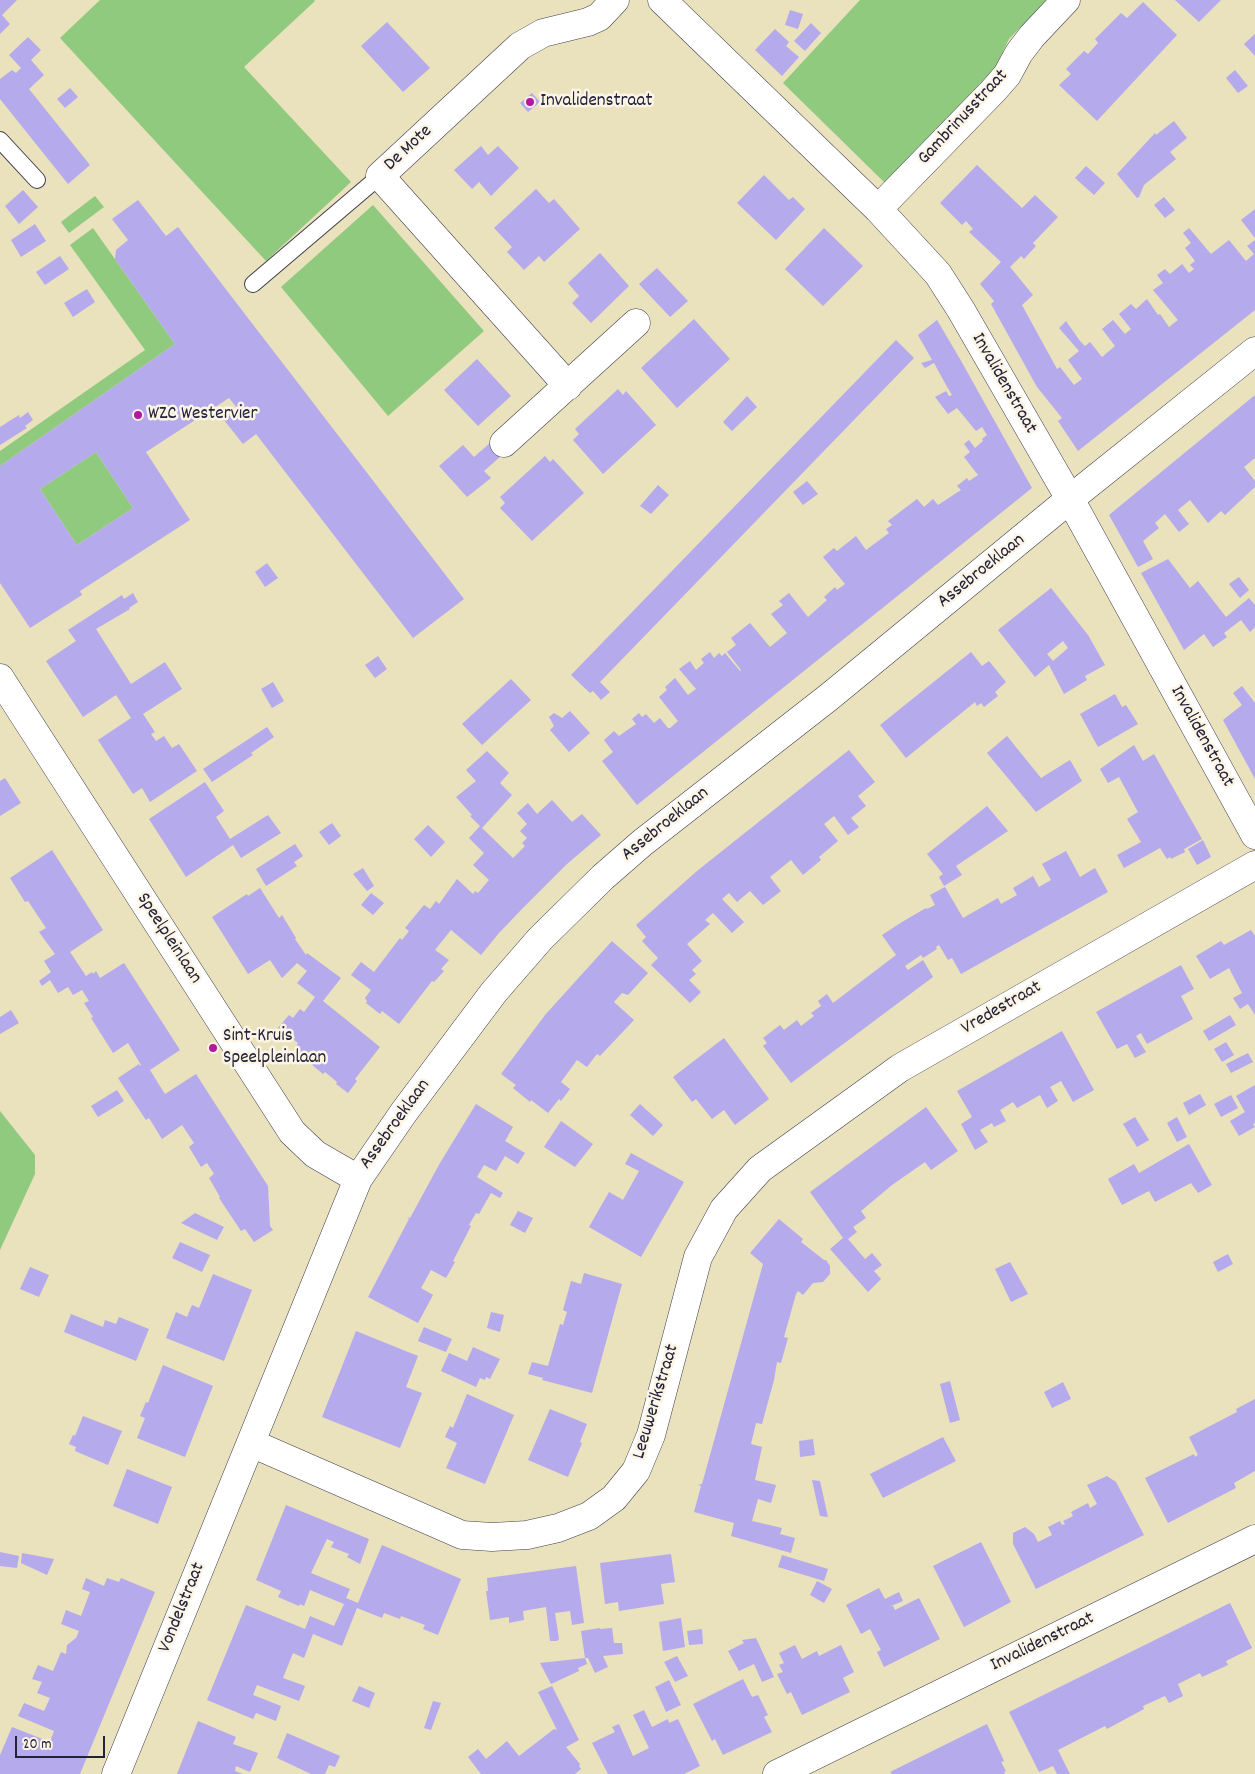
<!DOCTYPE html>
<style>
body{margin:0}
#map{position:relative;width:1255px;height:1774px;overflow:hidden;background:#eae1bd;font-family:Dekko,sans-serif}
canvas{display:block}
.scale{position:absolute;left:15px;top:1736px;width:90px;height:22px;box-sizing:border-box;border:2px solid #22223b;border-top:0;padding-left:6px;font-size:15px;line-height:18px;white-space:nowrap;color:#22223b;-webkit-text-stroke:4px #fcf5e5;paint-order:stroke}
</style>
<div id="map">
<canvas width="1255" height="1774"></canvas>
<div class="scale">20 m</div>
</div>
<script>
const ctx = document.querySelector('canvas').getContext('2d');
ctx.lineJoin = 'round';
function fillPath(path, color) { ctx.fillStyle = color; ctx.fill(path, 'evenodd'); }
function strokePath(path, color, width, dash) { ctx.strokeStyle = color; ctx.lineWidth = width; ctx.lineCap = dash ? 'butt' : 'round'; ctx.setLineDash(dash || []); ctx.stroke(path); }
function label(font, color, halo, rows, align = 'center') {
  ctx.font = font + ' Dekko,sans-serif'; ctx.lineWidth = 5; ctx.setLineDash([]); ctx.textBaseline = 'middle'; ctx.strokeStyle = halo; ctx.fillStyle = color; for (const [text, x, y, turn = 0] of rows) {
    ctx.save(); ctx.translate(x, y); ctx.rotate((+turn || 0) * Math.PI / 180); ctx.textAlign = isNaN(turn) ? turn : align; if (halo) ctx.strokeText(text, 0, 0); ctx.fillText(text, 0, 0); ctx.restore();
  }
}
fillPath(new Path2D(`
 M100 0H314L315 1 244 67 351 182 266 261 60 38Z
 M860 0H1047L1009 39 995 68 885 183 783 83Z
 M95 196 104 207 69 233 61 222Z
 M373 205 484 331 388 416 281 287Z
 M93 228 175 344 0 466V451L145 350 70 245Z
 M96 452 133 508 77 545 40 489Z
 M0 1111 35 1155V1174L0 1250Z`), '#8fca7e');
fillPath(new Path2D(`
 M0 0H17L2 15 10 24 0 34Z
 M1175 0H1221L1199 22Z
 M1143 2 1177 35 1097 121 1059 85 1071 74 1066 69 1084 51 1088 54 1098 43 1095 39 1121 13 1127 18Z
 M790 10 803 14 798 29 785 25Z
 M387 22 430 68 403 92 361 46Z
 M811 23 821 33 805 51 794 41Z
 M775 29 789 42 786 46 799 57 782 76 755 50Z
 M1255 34V56L1244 44Z
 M28 37 41 50 31 60 44 75 29 89 90 165 68 184 0 99V79L12 70 16 73 21 68 9 55Z
 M1235 70 1248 86 1238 93 1226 78Z
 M70 88 78 97 65 108 57 99Z
 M532 93 540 102 528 112 520 103Z
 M1174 121 1187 138 1170 152 1176 159 1144 185 1139 197 1137 198 1117 174 1155 133 1156 135Z
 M481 146 488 155 498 146 519 168 491 196 479 182 472 189 454 170Z
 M977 165 1022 208 1035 195 1058 217 1033 243 1036 246 1024 259 1021 256 1010 267 1033 295 1022 305 1034 327 1057 369 1060 367 1074 385 1082 379 1068 360 1079 351 1059 328 1066 321 1080 341 1085 346 1090 342 1102 357 1115 346 1102 329 1113 320 1125 334 1131 329 1119 314 1131 304 1136 309 1147 299 1158 315 1160 314 1169 327 1178 320 1153 290 1163 283 1157 275 1165 269 1170 274 1182 264 1189 273 1194 269 1190 265 1195 261 1185 248 1191 243 1183 233 1189 228 1211 254 1229 240 1246 261 1254 254 1247 246 1255 240V310L1078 451 1058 421 1062 418 1037 387 991 304 994 301 980 284 1001 262 969 232 973 229 966 221 962 225 940 203Z
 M1086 166 1105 183 1094 195 1075 178Z
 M764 175 789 200 793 197 805 209 776 240 737 203Z
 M536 189 549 203 554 199 580 229 544 262 539 256 524 270 507 252 512 247 494 228Z
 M23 190 38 207 19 224 5 206Z
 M1164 197 1175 210 1165 218 1154 205Z
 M138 200 166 236 178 227 464 599 413 638 256 434 243 444 224 420 238 409 229 398 146 452 190 520 80 591 82 595 30 628 0 583V466L175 344 115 259 116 250 128 240 112 219ZM96 452 133 508 77 545 40 489Z
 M1255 209V238L1241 220Z
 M35 224 46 241 21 257 11 240Z
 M824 228 863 266 823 306 785 269Z
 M600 253 629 286 591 323 572 303 579 296 568 283Z
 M60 256 69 269 45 285 36 272Z
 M657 268 688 301 670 317 639 284Z
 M87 289 95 302 73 317 64 303Z
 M694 319 730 359 677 408 641 368Z
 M937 320 960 359 1032 488 637 805 602 761 613 752 604 740 614 731 619 736 636 724 632 719 639 713 642 717 646 714 654 723 660 718 668 728H670L678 721 659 697 667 690 665 687 675 678 688 695 696 689 679 669 690 661 696 670 704 663 701 659 710 652 714 658 719 653 722 656 725 653 740 671 741 670 727 652 736 645 731 638 750 623 770 647 787 633 771 614 783 605 779 601 789 593 808 617 827 600 824 597 835 587 837 590 845 584 823 557 834 548 837 551 856 536 866 550 889 533 886 529 892 525 888 521 917 499 924 507 933 499 938 505 961 490 957 486 967 478 969 481 978 475 964 457 970 452 964 444 969 440 975 448 983 441 982 439 987 435 982 427 976 431 957 408 948 414 935 397 946 391 949 396 952 395 946 385 934 363 925 368 921 363 932 360 918 335Z
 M896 340 914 358 600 682 610 692 601 700 593 691 590 693 571 675Z
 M477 359 511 396 478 426 444 390Z
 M618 389 623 395 626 391 656 425 603 474 573 440 579 434 575 429Z
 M1255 395V458L1244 467 1255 481V487L1225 515 1221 511 1208 523 1190 500 1178 510 1189 524 1179 532 1165 514 1155 523 1159 528 1143 541 1153 559 1138 567 1109 515Z
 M747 396 757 407 732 431 723 422Z
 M28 412 33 420 25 426 27 428 0 445V427L19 415 20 418Z
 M490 443 501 456 484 471 491 478 467 497 439 466 463 445 474 457Z
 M545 456 550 462 553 459 584 493 532 541 500 508 505 503 500 497Z
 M807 481 818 494 803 505 793 492Z
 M658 485 669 495 651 514 640 506Z
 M1168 559 1190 588 1198 581 1226 617 1249 598 1255 605V627L1250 632 1241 620 1224 633 1227 637 1213 647 1204 634 1184 650 1141 573Z
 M267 563 278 578 265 587 255 572Z
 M1239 577 1249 590 1240 598 1229 584Z
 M1051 588 1088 635 1105 665 1085 676 1087 680 1064 694 1049 665 1035 677 998 630ZM1063 641 1068 648 1053 661 1047 654Z
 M133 593 138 602 129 608 130 609 96 629 131 684 165 662 182 689 143 714 155 732 151 734 156 741 164 736 172 748 179 744 197 771 150 802 142 788 133 794 98 740 131 718 116 695 83 717 46 661 76 641 68 630 122 595 124 599Z
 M971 652 982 666 989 661 1006 682 995 692 998 696 984 707 981 703 977 706 975 702 906 758 880 725Z
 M378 656 387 669 375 678 365 665Z
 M511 679 531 700 482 745 462 724Z
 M273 682 284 701 272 708 261 689Z
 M1242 686 1255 703V779L1223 720 1242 705 1233 693Z
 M1115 694 1122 707 1126 705 1138 724 1098 747 1080 714Z
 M570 711 590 733 569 752 550 730 554 726 549 717 554 713 562 718Z
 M267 727 274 737 251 753 253 755 212 782 203 769Z
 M1007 736 1041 778 1070 760 1082 781 1036 812 987 753Z
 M1134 745 1143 761 1154 754 1202 839 1184 849 1185 852 1171 859 1170 857 1167 859 1160 848 1124 868 1117 855 1141 842 1127 819 1138 812 1119 777 1108 783 1100 769Z
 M849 750 875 782 858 796 866 806 851 818 859 827 848 835 834 816 824 824 838 841 819 857 821 860 803 875 791 860 770 877 781 891 763 905 750 891 737 902 729 893 722 899 744 922 732 933 713 913 705 920 710 924 687 944 702 961 692 970 696 974 689 980 701 992 690 1003 651 965 658 958 642 941 646 937 636 925 697 871Z
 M487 751 509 773 500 783 512 795 482 828 513 858 525 846 522 843 527 838 520 831 527 824 517 813 528 803 537 814 552 800 572 822 582 814 601 835 567 864 521 910 499 933 481 955 451 930 435 950 449 960 441 969 444 971 434 982 432 981 399 1024 382 1011 380 1014 366 1003 367 1001 365 998 371 990 351 975 361 962 374 972 400 938 402 940 409 931 405 928 424 905 430 909 436 901 439 904 457 879 473 894 475 891 478 893 489 880 473 865 484 853 469 838 480 826 470 816 472 815 456 797 476 781 466 770Z
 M5 778 21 803 0 816V781Z
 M205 782 224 811 216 817 230 839 268 815 281 833 241 858 233 845 186 877 149 819Z
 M987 806 1008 831 956 866 962 875 944 886 939 877 943 874 927 854Z
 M332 823 341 836 329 845 319 832Z
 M428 825 445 842 431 857 414 839Z
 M1203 840 1211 857 1197 865 1188 849Z
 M295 844 303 856 294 862 297 866 266 886 256 869Z
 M52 850 103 930 70 952 86 976 92 972 93 974 96 971 100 978 124 963 180 1050 150 1070 158 1083 165 1094 196 1074 268 1186 270 1226 273 1230 254 1242 245 1229 241 1231 219 1198 220 1197 209 1178 214 1174 207 1163 201 1167 189 1147 194 1143 182 1125 162 1139 149 1118 146 1120 118 1078 139 1064 140 1066 141 1065 128 1043 113 1053 91 1018 93 1017 84 1003 89 1001 82 990 73 995 68 987 58 993 50 980 42 986 39 981 51 972 44 961 55 954 39 932 46 928 28 901 25 902 10 878Z
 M1066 851 1080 877 1095 868 1108 892 961 974 952 958 948 960 939 945 936 947 937 949 923 958 921 955 905 966 908 970 923 960 933 977 791 1083 763 1046 767 1043 763 1038 780 1025 784 1030 797 1020 801 1026 814 1016 811 1013 821 1006 818 1001 827 994 833 1003 896 955 882 935 902 922 926 908 927 909 935 905 930 895 945 887 963 918 998 898 1001 904 1017 895 1013 888 1033 876 1039 887 1051 880 1042 864Z
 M363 868 374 886 367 891 353 874Z
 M260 888 279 918 282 915 296 938 295 939 306 955 307 953 341 978 323 1001 380 1047 355 1079 357 1081 348 1093 336 1084 337 1082 325 1072 323 1074 311 1064 313 1062 295 1048 298 1043 278 1028 289 1015 293 1018 300 1009 304 1012 315 997 297 983 307 971 297 963 282 978 270 960 248 974 212 917 247 894 248 896Z
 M371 893 384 903 373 915 361 905Z
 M1251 930 1255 936V1015L1248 1004 1240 1009 1233 998 1242 993 1229 968 1210 979 1196 956 1221 941 1224 945Z
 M612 941 648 973 628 995 622 993 614 1002 634 1020 600 1056 597 1054 587 1067 577 1060 561 1082 570 1089 561 1101 559 1099 548 1113 531 1100 530 1102 513 1088 516 1085 501 1074 545 1015Z
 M1181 965 1194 989 1181 996 1193 1019 1147 1044 1141 1033 1136 1036 1146 1052 1135 1058 1127 1044 1117 1049 1096 1012Z
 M11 1010 19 1023 0 1034V1017Z
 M1230 1015 1236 1025 1209 1041 1203 1031Z
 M1062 1031 1094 1090 1073 1102 1061 1081 1050 1087 1058 1101 1047 1108 1040 1095 1017 1108 1013 1102 1000 1110 1006 1121 994 1127 992 1123 980 1130 988 1142 975 1150 961 1124 972 1117 957 1091Z
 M724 1038 769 1099 735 1125 724 1110 712 1119 696 1099 692 1102 673 1077Z
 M1226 1042 1234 1055 1222 1062 1214 1049Z
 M1248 1053 1253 1062 1231 1073 1226 1064Z
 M1255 1085V1123L1253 1124 1255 1127 1239 1136 1230 1121 1245 1112 1236 1096Z
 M117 1090 124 1101 98 1117 91 1106Z
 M1200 1094 1206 1105 1189 1115 1183 1103Z
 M1231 1095 1238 1108 1221 1117 1214 1104Z
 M476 1104 513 1127 505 1141 525 1153 518 1164 505 1156 496 1171 484 1165 477 1177 503 1193 500 1198 491 1193 479 1214 476 1213 469 1225 471 1226 453 1261 455 1262 446 1278 431 1270 421 1288 433 1295 418 1323 368 1297 409 1219 407 1217 410 1218 440 1163Z
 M640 1104 663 1125 653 1136 630 1115Z
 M926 1107 958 1151 931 1170 925 1162 892 1185 861 1211 866 1218 853 1227 857 1232 848 1239 865 1259 872 1253 882 1265 874 1271 881 1279 868 1292 830 1249 843 1238 810 1192Z
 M1135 1117 1149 1140 1137 1147 1123 1124Z
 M1177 1117 1187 1137 1177 1142 1167 1123Z
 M561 1121 593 1144 575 1167 544 1147Z
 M1189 1144 1212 1185 1198 1193 1191 1183 1155 1202 1149 1191 1122 1205 1108 1179 1134 1164 1139 1173Z
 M631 1153 684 1182 641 1257 589 1227 609 1192 623 1200 639 1171 625 1164Z
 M518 1211 533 1218 525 1233 510 1225Z
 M195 1213 224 1227 217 1240 181 1223Z
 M779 1219 803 1239 801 1242 824 1260H826L830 1266V1274L823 1282 813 1283 803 1295 798 1291 796 1294 784 1337 788 1338 781 1363 777 1362 774 1380 762 1424 756 1423 751 1444 762 1447 755 1480 776 1485 771 1503 758 1499 752 1521 782 1528 780 1534 795 1538 791 1553 731 1536 734 1523 694 1512 701 1486 698 1485 702 1484 763 1264 750 1253Z
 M180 1242 210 1255 202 1272 172 1258Z
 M1228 1254 1233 1264 1218 1272 1213 1262Z
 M1010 1262 1028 1294 1011 1302 995 1269Z
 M30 1267 49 1275 39 1297 20 1289Z
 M584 1273 622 1284 592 1393 542 1380 543 1378 528 1374 532 1362 548 1366 560 1324 563 1325 567 1312 563 1310 571 1281 581 1284Z
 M213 1274 252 1290 224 1361 166 1338 176 1312 187 1317 192 1305 199 1308Z
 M491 1312 504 1315 500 1332 487 1328Z
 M71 1314 103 1327 105 1320 116 1324 119 1317 149 1329 136 1361 64 1332Z
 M424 1327 452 1339 446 1352 418 1341Z
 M356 1331 418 1356 406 1387 422 1393 400 1448 322 1417Z
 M473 1347 500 1359 490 1379 486 1377 485 1380 480 1378 476 1387 441 1371 449 1353 467 1361Z
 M163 1365 213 1386 185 1457 137 1438 145 1418 140 1416 146 1402 148 1403Z
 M950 1381 960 1420 950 1423 940 1384Z
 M1063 1382 1071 1399 1052 1408 1044 1392Z
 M467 1394 514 1415 485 1484 446 1468 457 1443 445 1437 450 1426 453 1428Z
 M1255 1399V1471L1234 1483 1236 1488 1168 1523 1145 1478 1194 1454 1195 1457 1198 1455 1189 1437 1237 1412 1236 1409Z
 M550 1409 587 1424 580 1442 582 1443 568 1477 528 1460Z
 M83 1416 122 1431 108 1465 75 1451 76 1447 69 1444 73 1435 75 1436Z
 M943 1437 956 1461 883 1498 870 1474Z
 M813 1439 815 1455 800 1457 799 1441Z
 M127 1469 172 1487 158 1524 113 1506Z
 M1107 1476 1116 1482 1144 1535 1036 1589 1013 1544V1533L1025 1527 1034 1534 1038 1542 1052 1535 1048 1527 1060 1521 1062 1525 1065 1524 1063 1521 1073 1516 1071 1512 1088 1503 1090 1508 1097 1504 1087 1485Z
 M812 1480 820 1481 828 1517 820 1516Z
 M286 1505 369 1539 360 1564 347 1557 349 1554 331 1547 334 1542 327 1539 311 1573 350 1589 346 1598 358 1603 382 1545 461 1579 438 1635 423 1629 425 1625 401 1616 400 1619 384 1613 382 1618 357 1608 342 1646 313 1634 304 1658 293 1653 283 1678 305 1686 299 1701 257 1685 253 1695 281 1706 276 1721 256 1713 253 1719 207 1700 246 1605 305 1629 310 1616 334 1626 344 1604 310 1590 304 1606 300 1604 299 1606 278 1597 281 1591 256 1580Z
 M981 1542 1011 1602 964 1627 933 1566Z
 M0 1552 19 1556 17 1568 0 1566Z
 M22 1553 54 1559 47 1575 21 1563Z
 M671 1554 675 1582 661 1584 664 1604 619 1611 618 1602 605 1604 600 1563Z
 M782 1555 828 1569 824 1581 778 1567Z
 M576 1566 584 1623 572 1625 570 1611 555 1613 559 1639 557 1641H550L546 1607 523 1611 524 1620 509 1623V1617L490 1620 486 1591H488L487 1578Z
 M86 1578 104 1586 107 1578 119 1582 121 1578 155 1592 80 1774H0V1755L12 1727 50 1742 54 1731 18 1716 24 1703 44 1711 50 1698 37 1693 42 1682 32 1679 38 1665 53 1671 61 1652 66 1654 67 1645 76 1638 79 1631 61 1624 66 1610 81 1616 90 1592 82 1589Z
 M817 1581 832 1589 824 1603 810 1595Z
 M879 1588 885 1599 899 1592 903 1601 889 1607 893 1606 895 1610 919 1598 940 1639 884 1667 877 1652 881 1650 870 1629 861 1634 846 1605Z
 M1230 1603 1252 1648 1226 1661 1228 1665 1202 1677 1200 1673 1178 1684 1183 1696 1169 1703 1165 1696 1143 1706 1144 1709 1107 1729 1105 1726 1058 1750 1070 1774H1057L1053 1766 1039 1772 1009 1712Z
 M681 1618 685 1647 663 1651 659 1622Z
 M600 1628V1629L612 1628 614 1643H622L623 1654 603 1656 608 1667 595 1673 588 1658H585L581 1631Z
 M702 1629 703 1644 689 1645 687 1631Z
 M756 1638 774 1677 762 1682 754 1664 739 1671 728 1651 744 1643 742 1640Z
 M795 1645 802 1659 817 1651 819 1656 841 1645 854 1672 843 1678 850 1692 802 1715 791 1692 787 1694 777 1674 783 1672 779 1665 784 1663 779 1653Z
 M677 1656 688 1676 675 1682 664 1662Z
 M585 1658 587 1664 578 1668 579 1671 551 1684 540 1663Z
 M743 1679 752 1697 758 1695 768 1715 764 1717 772 1732 723 1755 715 1739 712 1741 693 1704Z
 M669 1680 681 1705 666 1712 655 1687Z
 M359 1686 375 1693 369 1708 352 1701Z
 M552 1686 579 1740 566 1747 580 1764 579 1766 581 1769 575 1774H481L468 1757 478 1749 486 1759 507 1741 519 1756 554 1729 557 1730 538 1692Z
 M433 1701 441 1703 431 1730 424 1728Z
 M644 1710 652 1727 668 1719 669 1723 678 1719 700 1766 684 1774H608L592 1743 615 1732 612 1727 619 1724 633 1756 649 1748 633 1715Z
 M198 1721 236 1737 233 1744 258 1753 250 1772 236 1766 235 1771 243 1774H177Z
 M987 1724 1004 1761 1001 1762 1006 1771 1004 1772 1005 1774H892L890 1772Z
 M287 1733 340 1756 335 1767 329 1765 325 1774H311L277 1758Z`), '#b5aaeb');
const lane = new Path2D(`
 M0 140 37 180
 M253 284 380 176`);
const street = new Path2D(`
 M662 0 878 209 938 274 961 310 1070 499 1255 835
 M878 209 993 91 1007 75 1019 53 1032 36 1066 0
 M568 386 380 176 520 46 543 33 588 22 599 17 615 0
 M504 443 636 323
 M0 678 292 1132 315 1154 358 1179
 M251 1443 462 1535 492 1537 527 1535 558 1528 589 1516 614 1498 636 1471 651 1435 698 1257 724 1209 760 1169 900 1068 1255 865
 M116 1774 358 1179 404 1112 494 992 540 939 603 877 642 843 829 697 1070 499 1255 351
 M777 1774 1255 1539`);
strokePath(lane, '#403f4e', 18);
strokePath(street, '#403f4e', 29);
strokePath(lane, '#fff', 16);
strokePath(street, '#fff', 28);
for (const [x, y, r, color] of [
 [530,102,5,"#b5179e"],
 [138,415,5,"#b5179e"],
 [213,1048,5,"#b5179e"]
]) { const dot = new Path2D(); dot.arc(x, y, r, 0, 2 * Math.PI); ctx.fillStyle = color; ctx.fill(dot); strokePath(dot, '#fcf5e5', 2); }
label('19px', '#22223b', '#fcf5e5', [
 ["Invalidenstraat",540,102],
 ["WZC Westervier",148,415],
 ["Sint-Kruis",223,1037],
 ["Speelpleinlaan",223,1059]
], 'left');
label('19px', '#22223b', '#fcf5e5', [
 ["Gambrinusstraat",964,118,-47],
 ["De Mote",409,149,-43],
 ["Invalidenstraat",1003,384,60],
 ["Assebroeklaan",982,572,-39],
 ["Invalidenstraat",1201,737,61],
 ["Assebroeklaan",666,825,-39],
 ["Speelpleinlaan",168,939,57],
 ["Vredestraat",1002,1009,-30],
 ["Assebroeklaan",396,1125,-54],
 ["Leeuwerikstraat",657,1402,-73],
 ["Vondelstraat",183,1608,-68],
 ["Invalidenstraat",1043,1643,-26]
]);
</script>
